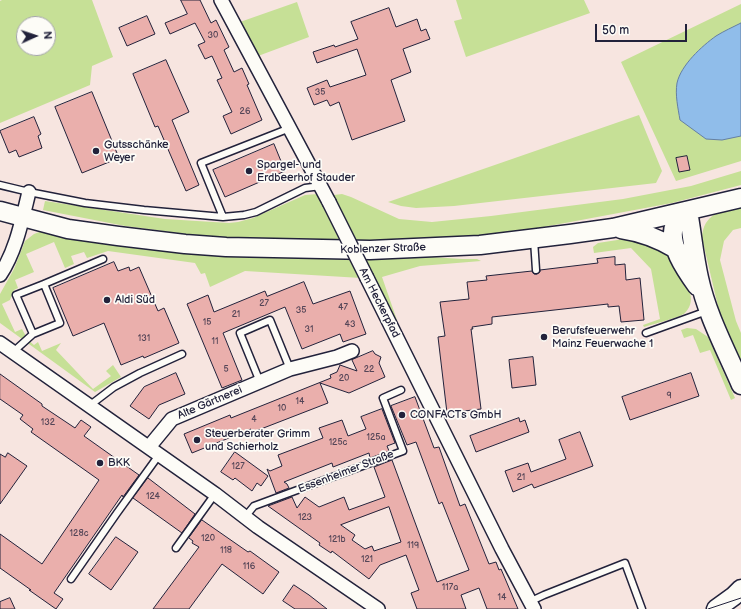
<!DOCTYPE html>
<meta charset="utf-8">
<style>
body{margin:0}
#map{position:relative;width:741px;height:609px;overflow:hidden;background:#f7e5e0;font-family:"Balsamiq Sans",sans-serif}
canvas{display:block}
.north{position:absolute;left:16px;top:16px;width:40px;height:40px;box-sizing:border-box;background:#fdfcf7;border:1px solid #a5a5ac;border-radius:50%;rotate:87deg;font-size:11px;font-weight:700;line-height:16px;text-align:center;color:#22223b}
.north::after{content:'';display:block;margin:auto;width:14px;height:18px;background:#22223b;clip-path:polygon(50% 0,100% 100%,50% 72%,0 100%)}
.scale{position:absolute;left:595px;top:24px;width:92px;height:18px;box-sizing:border-box;border:2px solid #22223b;border-top:0;padding-left:5px;font-size:12px;line-height:14px;white-space:nowrap;color:#22223b;-webkit-text-stroke:3px #fdfcf7;paint-order:stroke}
</style>
<div id="map">
<canvas width="741" height="609"></canvas>
<div class="north">N</div>
<div class="scale">50 m</div>
</div>
<script>
const ctx = document.querySelector('canvas').getContext('2d');
ctx.lineJoin = 'round';
function fillPath(path, color) { ctx.fillStyle = color; ctx.fill(path, 'evenodd'); }
function strokePath(path, color, width, dash) { ctx.strokeStyle = color; ctx.lineWidth = width; ctx.lineCap = dash ? 'butt' : 'round'; ctx.setLineDash(dash || []); ctx.stroke(path); }
function label(font, color, halo, rows, align = 'center') {
  ctx.font = font + ' "Balsamiq Sans",sans-serif'; ctx.lineWidth = 3.5; ctx.setLineDash([]); ctx.textBaseline = 'middle'; ctx.strokeStyle = halo; ctx.fillStyle = color; for (const [text, x, y, turn = 0] of rows) {
    ctx.save(); ctx.translate(x, y); ctx.rotate((+turn || 0) * Math.PI / 180); ctx.textAlign = isNaN(turn) ? turn : align; if (halo) ctx.strokeText(text, 0, 0); ctx.fillText(text, 0, 0); ctx.restore();
  }
}
fillPath(new Path2D(`
 M2 0H92L113 57 92 66 90 85 0 123V1ZM24 24H48V48H24Z
 M456 0H584L590 13 466 57 454 21 462 19Z
 M297 2 309 37 258 56 240 22Z
 M741 4V161L676 181 621 62Z
 M639 115 662 171 656 183 454 206 416 208 401 206 388 202Z
 M741 171V185L672 203 533 229 480 236 413 242 251 240 186 234 125 226 43 210 45 201 165 219 229 223 238 222 253 218 305 195 318 194 333 197 334 195 342 194 351 197 399 219 432 222 491 216 623 199 691 186Z
 M741 205V228L733 230 724 241 720 260 736 321 741 333V373L720 315 702 238C703 214 721 211 741 205Z
 M42 231 462 259H477L481 261 420 266 382 277 398 323 367 265 361 278 245 271 210 287 205 273 201 274 195 263 108 251 87 258 84 252 71 256 74 264 65 268 54 242 26 254 34 272 15 280 18 288 14 290 10 300 2 304 15 332 22 329 28 340 34 345 38 342 42 351 61 343 56 350 93 389 111 376 106 371 113 365 121 377 95 392 0 323V294L14 269 25 241 34 234Z
 M630 238C638 239 660 248 667 253 671 256 674 264 677 268 685 281 699 299 685 313 679 318 653 324 644 327L643 325 660 319 651 269 631 248 594 253 593 247 598 243Z
 M687 328 696 329 708 337 735 398 731 400 710 350 700 353 693 335 684 338 681 330Z`), '#c6e096');
const water = new Path2D(`
 M741 23V136L722 140 706 139 680 120C678 108 675 95 677 83 681 65 702 46 716 36 724 31 733 27 741 23Z`);
fillPath(water, '#90bdea');
strokePath(water, '#647fa4', 1);
const building = new Path2D(`
 M181 0H200L211 23 216 20 229 47 224 50 234 72 242 68 249 84 247 85 262 120 231 134 223 116 232 112 217 80 222 78 212 56 205 59 198 45 205 42 195 23 170 34 165 23 187 14Z
 M389 8 396 27 417 19 421 31 426 29 430 39 403 49 411 72 391 80 405 121 352 140 339 102 330 106 327 100 314 105 307 88 327 80 330 87 366 75 357 49 317 63 313 52 334 45 335 47 358 39 351 22Z
 M147 16 155 34 127 46 119 28Z
 M166 60 189 112 172 120 199 185 186 191 158 126 155 127 133 74Z
 M92 92 119 158 82 173 55 107Z
 M34 117 41 134 38 136 42 148 19 157 16 150 9 153 0 131Z
 M274 144 285 171 225 197 213 170Z
 M687 156 690 170 679 172 676 158Z
 M615 257V265L625 264 626 280 640 278 644 320 621 322 619 306 608 307V304L492 317V324L472 327 473 329H471L481 409 447 413 438 337 445 336 440 302 469 299 467 282 487 280 486 276 532 271 534 274H537L540 272V270L598 263 597 259Z
 M114 262 118 271 129 267 130 271 139 267 158 311 164 308 179 343 144 358 143 356 121 365 104 323 73 336 53 288Z
 M304 282 313 304 350 291 366 334 343 342 340 334 302 349 285 307 223 333 242 380 222 388 187 304 208 295 214 312 265 291 267 296Z
 M373 351 375 354 381 357 379 363 385 377 349 393 320 383 328 403 248 434 251 429 192 453 184 434 230 415 231 418 331 378 330 375 337 372 340 365 357 371 352 360Z
 M533 357 536 385 512 388 509 360Z
 M176 373 185 394 159 405 149 419 130 406 144 387Z
 M691 373 699 396 630 420 622 397Z
 M0 374 42 404V406L75 428 81 420 91 427 84 436 139 475 123 497 122 495 54 593 63 599 56 609 29 590H31L0 568V534L42 564 99 480 31 432 33 429 20 419 23 415 0 399Z
 M415 397 434 448 439 447 460 506 465 504 489 564 496 562 499 570 501 569 518 609H487L479 588 461 595 466 609H417L411 593 419 590 406 555 380 565 369 579 332 551 331 553 319 545 320 543 268 506 292 497 297 508 305 497 319 507 344 497 349 510 385 497 374 467 392 460 437 582 469 570 442 502 439 504 416 442 407 445 391 406ZM389 507 401 542 374 551 372 546 365 549 352 540 355 535 341 525Z
 M382 409 395 443 387 446 389 451 370 458 369 453 333 467 332 463 284 482 287 484 289 488 276 493 267 469 270 471 282 466 278 455 323 438 319 428 342 420 348 436 366 429 361 417Z
 M519 418 520 422 525 420 529 432 476 452 470 436Z
 M580 432 593 466 534 488 532 484 513 492 505 471 528 463 531 472 566 459 559 440Z
 M235 452 268 476 261 486 257 483 252 491 235 478 233 480 221 472Z
 M8 453 27 466 0 504V454L5 457Z
 M148 478 195 514 182 533 133 498Z
 M202 520 248 552 250 551 279 572 263 594 222 564 189 609H153L199 547 192 543 193 541 189 538Z
 M116 537 138 552 111 590 89 574Z
 M294 585 309 595 327 609H295L283 601Z
 M10 598 15 609H0V602Z`);
fillPath(building, '#eaafac');
strokePath(building, '#22223b', 1);
const lane = new Path2D(`
 M0 185 29 192 85 203 144 210 223 217 244 215 256 212 305 188 321 186
 M223 217 201 163 290 128
 M534 240 536 270
 M646 333 707 311
 M33 334 16 295 44 284
 M13 352 33 334 60 323 44 284 103 259
 M260 382 240 333 270 320 290 369
 M89 406 114 387 140 373 182 354
 M245 517 254 506 403 451 383 398 401 390
 M176 548 215 494
 M71 579 117 513 159 455
 M529 602 544 595 625 563 642 609`);
const street = new Path2D(`
 M221 0 329 202
 M0 275C16 251 22 220 29 192
 M367 278 502 549 534 609
 M0 343 215 494 258 527 378 609
 M149 447 172 419 290 369 337 357 352 351`);
const secondary = new Path2D(`
 M0 211 68 229 118 236 185 244 226 247 370 250 480 245 570 234 613 228 741 198
 M688 211C692 233 694 256 699 278 707 315 726 350 741 385
 M688 211C683 215 677 218 675 224 666 243 687 272 697 286
 M621 229C641 232 658 238 676 249
 M716 609 734 596 741 589`);
strokePath(lane, '#22223b', 9);
strokePath(street, '#22223b', 16);
strokePath(secondary, '#22223b', 21);
strokePath(lane, '#fdfcf7', 6);
strokePath(street, '#fdfcf7', 13);
strokePath(secondary, '#fdfcf7', 18);
strokePath(new Path2D(`
 M708 609 741 598`), '#22223b', 1);
const streetBridge = new Path2D(`
 M329 202 367 278`);
strokePath(streetBridge, '#22223b', 16, []);
strokePath(streetBridge, '#fdfcf7', 13);
for (const [x, y, r, color] of [
 [96,151,4,"#22223b"],
 [249,171,4,"#22223b"],
 [107,300,4,"#22223b"],
 [544,337,4,"#22223b"],
 [402,415,4,"#22223b"],
 [197,440,4,"#22223b"],
 [100,463,4,"#22223b"]
]) { const dot = new Path2D(); dot.arc(x, y, r, 0, 2 * Math.PI); ctx.fillStyle = color; ctx.fill(dot); strokePath(dot, '#fdfcf7', 1.5); }
label('9px', '#544557', null, [
 ["30",213,36],
 ["35",320,93],
 ["26",245,112],
 ["27",264,304],
 ["47",343,308],
 ["35",301,311],
 ["21",236,315],
 ["15",207,323],
 ["43",350,325],
 ["31",309,330],
 ["131",144,339],
 ["11",215,342],
 ["5",226,370],
 ["22",369,370],
 ["20",344,379],
 ["9",669,396],
 ["14",300,402],
 ["10",282,409],
 ["4",254,420],
 ["132",48,423],
 ["125a",376,438],
 ["125c",338,443],
 ["127",238,467],
 ["21",521,478],
 ["124",153,497],
 ["123",305,518],
 ["128c",79,534],
 ["120",208,539],
 ["121b",337,540],
 ["119",413,546],
 ["118",226,551],
 ["121",367,560],
 ["116",249,567],
 ["117a",450,588],
 ["14",502,598]
]);
label('11px', '#22223b', '#fdfcf7', [
 ["Gutsschänke",104,145],
 ["Weyer",104,158],
 ["Spargel- und",257,165],
 ["Erdbeerhof Stauder",257,178],
 ["Aldi Süd",115,300],
 ["Berufsfeuerwehr",552,331],
 ["Mainz Feuerwache 1",552,344],
 ["CONFACTs GmbH",410,415],
 ["Steuerberater Grimm",205,434],
 ["und Schierholz",205,447],
 ["BKK",108,463]
], 'left');
label('11px', '#22223b', '#fdfcf7', [
 ["Koblenzer Straße",383,249,-2],
 ["Am Heckerpfad",379,303,63],
 ["Alte Gärtnerei",210,403,-23],
 ["Essenheimer Straße",346,472,-21]
]);
</script>
